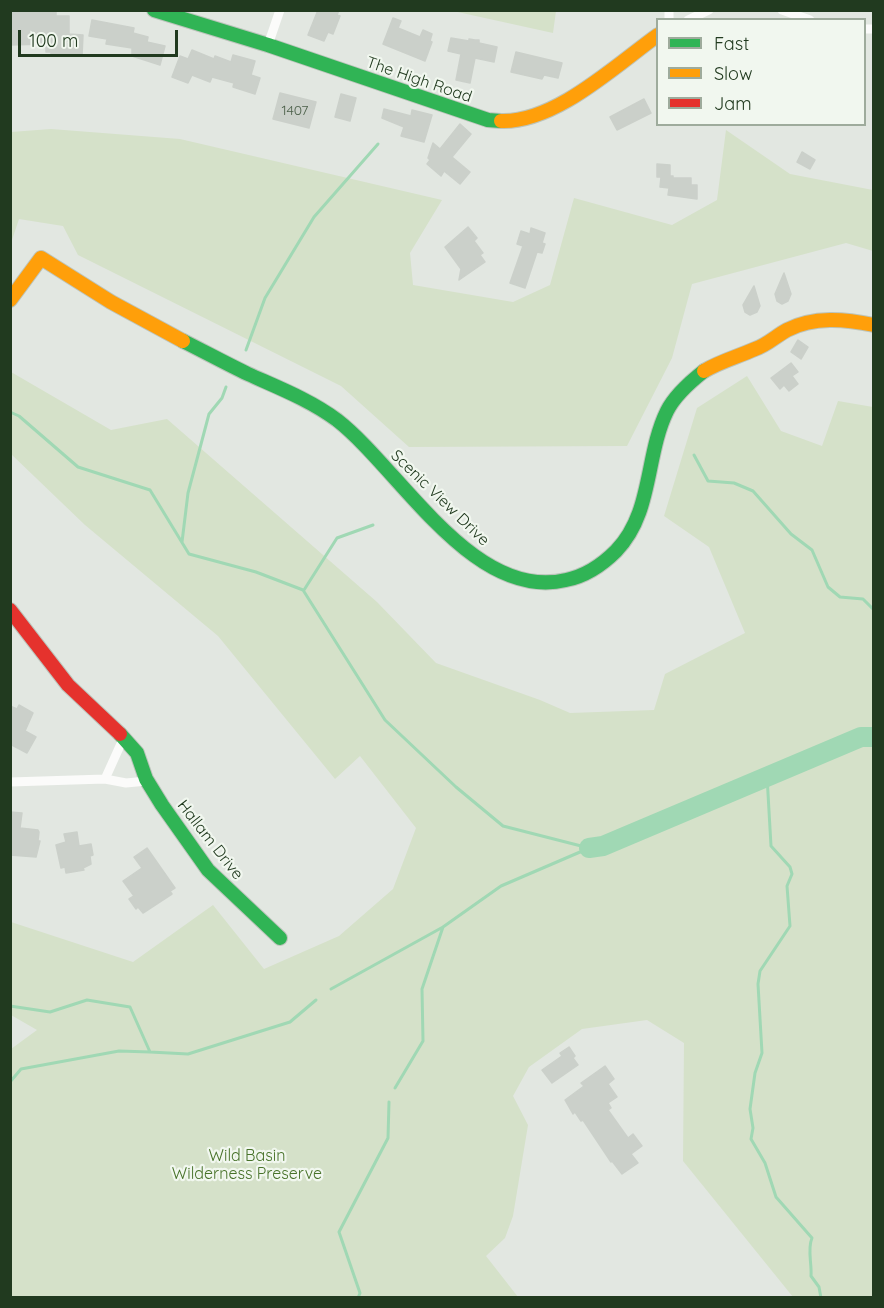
<!DOCTYPE html>
<style>
body{margin:0}
#map{position:relative;width:884px;height:1308px;overflow:hidden;background:#e2e7e1;font-family:Quicksand,sans-serif}
canvas{display:block}
.frame{position:absolute;inset:0;border:12px solid #213a1f;pointer-events:none}
.legend{position:absolute;left:656px;top:18px;width:210px;height:108px;box-sizing:border-box;background:#f1f7ef;border:2px solid #9eab9c;margin:0;padding:8px 10px;list-style:none;font-size:18px;color:#213a1f}
.legend li{display:flex;align-items:center;gap:12px;height:30px}
.legend b{width:30px;border:2px solid #9eab9c}
.scale{position:absolute;left:18px;top:30px;width:160px;height:27px;box-sizing:border-box;border:3px solid #213a1f;border-top:0;padding-left:8px;font-size:18px;line-height:21px;white-space:nowrap;color:#213a1f;-webkit-text-stroke:4px #f1f7ef;paint-order:stroke}
</style>
<div id="map">
<canvas width="884" height="1308"></canvas>
<div class="frame"></div>
<ul class="legend">
<li><b style="height:8px;background:#30b455"></b>Fast</li>
<li><b style="height:8px;background:#ff9f0a"></b>Slow</li>
<li><b style="height:8px;background:#e5322d"></b>Jam</li>
</ul>
<div class="scale">100 m</div>
</div>
<script>
const ctx = document.querySelector('canvas').getContext('2d');
ctx.lineJoin = 'round';
function fillPath(path, color) { ctx.fillStyle = color; ctx.fill(path, 'evenodd'); }
function strokePath(path, color, width, dash) { ctx.strokeStyle = color; ctx.lineWidth = width; ctx.lineCap = dash ? 'butt' : 'round'; ctx.setLineDash(dash || []); ctx.stroke(path); }
function label(font, color, halo, rows, align = 'center') {
  ctx.font = font + ' Quicksand,sans-serif'; ctx.lineWidth = 4.5; ctx.setLineDash([]); ctx.textBaseline = 'middle'; ctx.strokeStyle = halo; ctx.fillStyle = color; for (const [text, x, y, turn = 0] of rows) {
    ctx.save(); ctx.translate(x, y); ctx.rotate((+turn || 0) * Math.PI / 180); ctx.textAlign = isNaN(turn) ? turn : align; if (halo) ctx.strokeText(text, 0, 0); ctx.fillText(text, 0, 0); ctx.restore();
  }
}
fillPath(new Path2D(`
 M453 11 556 10V11L553 33Z
 M51 129 180 139 442 200 410 253 413 285 513 302 550 285 574 198 672 225 717 200 726 130 790 174 873 190V251L846 243 692 284 672 358 627 446 409 447 341 386 78 255 63 226 19 219 11 243V132Z
 M11 372 111 430 167 419 377 602 436 663 540 700 570 713 654 710 665 674 745 633 709 547 664 516 697 408 747 376 781 431 822 446 838 401 873 407V1297H793L683 1161 684 1043 647 1020 582 1029 529 1067 513 1096 528 1125 513 1216 505 1238 486 1256 518 1297H11V1049L37 1030 11 1015V922L133 962 213 905 264 969 339 936 393 889 416 828 360 756 335 779 218 636 85 525 11 454Z`), '#d5e1c9');
strokePath(new Path2D(`
 M246 350 265 298 314 217 378 144
 M10 412 19 416 78 467 150 490 189 554 256 572 303 590 385 720 456 787 503 826 589 848
 M694 455 708 481 734 483 753 491 791 534 812 550 828 587 840 597 863 599 874 610
 M182 542 188 493 209 414 222 398 226 387
 M304 590 337 538 373 525
 M767 776 771 846 790 867 792 874 787 886 790 926 760 971 758 984 762 1053 755 1073 750 1109 753 1128 751 1139 765 1163 776 1197 812 1238C807 1249 812 1263 811 1276L819 1287 821 1298
 M331 989 443 927 501 886 587 849
 M10 1006 50 1012 87 1000 130 1007 150 1052 188 1054 290 1022 316 1000
 M10 1082 21 1069 119 1051 150 1052
 M395 1088 423 1041 422 989 443 927
 M358 1298 360 1293 339 1232 388 1138 389 1102`), '#a0d8b4', 3);
strokePath(new Path2D(`
 M589 848 603 846 861 737H874`), '#a0d8b4', 20);
const building = new Path2D(`
 M10 10 56 12V16H69V34L83 35 82 56 51 55V52H46V44L10 45Z
 M318 10H339L337 15 340 16 333 34 328 32 324 41 308 35Z
 M393 18 401 21 398 28 420 37 423 30 432 34 430 41 432 42 425 61 383 44Z
 M92 20 134 28 133 33 148 37 147 42 165 46 160 65 132 56V48L106 44 107 39 89 36Z
 M451 38 469 41V39L475 40H479V43L497 47 494 62 475 58 470 83 456 80 461 54 448 51Z
 M192 50 214 59 215 56 231 62 233 55 255 61 251 75 260 78 255 94 233 87 234 83 212 77 210 82 192 75 188 83 172 77 180 56 188 59Z
 M516 52 562 63 558 78 544 75 542 79 511 72Z
 M280 93 316 102 309 128 273 119Z
 M341 94 356 98 350 121 335 117Z
 M644 99 651 113 617 130 610 117Z
 M384 109 411 116 412 110 432 115 424 142 401 136 404 127 382 118Z
 M460 124 471 134 452 157 470 172 460 184 444 171 441 176 427 164 430 160 428 158 433 143 440 149Z
 M802 152 815 160 810 169 797 162Z
 M657 164 670 165V176H673V178H691V185H697V199L668 195 669 188 660 187 661 177H657Z
 M468 227 477 238 474 241 483 253 480 255 485 262 459 280 461 269 445 247Z
 M531 228 545 233 542 243 545 244 542 253 537 252 525 288 510 283 523 246 517 244 521 231 530 234Z
 M784 273 791 294 788 301 782 304 777 301 775 294Z
 M754 286 760 306 757 312 750 315 745 312 743 305Z
 M798 340 808 347 801 359 791 352Z
 M791 363 798 372 792 376 798 384 789 391 784 385 780 389 771 378Z
 M19 705 33 713 25 731 36 737 27 753 10 744V706L17 709Z
 M10 812 22 813 20 828 38 830 39 832 38 841H40L36 857 10 855Z
 M77 832 79 846 91 844 93 855 90 856 91 864 83 868 84 870 66 873 65 867 61 868 56 845 66 842 64 834Z
 M147 848 175 888 170 891 172 894 143 913 138 907 136 909 129 899 134 896 123 881 142 868 134 857Z
 M569 1047 575 1056 573 1058 578 1065 552 1083 542 1070 562 1056 560 1053Z
 M605 1066 614 1079 608 1084 617 1097 608 1103 611 1108 608 1110 628 1138 633 1134 642 1146 631 1154 638 1163 622 1174 612 1161 611 1162 583 1120 581 1121 575 1112 573 1114 565 1100 584 1086 581 1083Z`);
fillPath(building, '#cbd0ca');
strokePath(building, '#cbd0ca', 1.5);
const fast = new Path2D(`
 M154 10 268 45 488 120 501 121
 M183 341C205 352 227 364 248 374 279 388 310 400 337 420 400 469 473 602 566 580 586 576 602 565 616 551 653 513 645 456 667 411 675 395 690 382 704 371
 M120 734 137 753 146 779 162 805 208 870 280 938`);
const slow = new Path2D(`
 M501 121C555 123 616 65 658 35
 M10 300 41 258 111 302 183 341
 M704 371C721 361 737 357 755 349 767 345 776 336 787 330 814 316 845 319 874 325`);
const jam = new Path2D(`
 M10 610 68 685 120 734`);
strokePath(fast, '#bcc4bb', 16);
strokePath(slow, '#bcc4bb', 16);
strokePath(jam, '#bcc4bb', 16);
strokePath(new Path2D(`
 M782 10 810 20
 M669 20V10
 M688 20 709 10
 M864 29H874
 M268 45 280 10
 M105 779 124 737
 M10 782 105 779 126 783 147 781`), '#fbfbfa', 9);
strokePath(fast, '#30b455', 14);
strokePath(slow, '#ff9f0a', 14);
strokePath(jam, '#e5322d', 14);
label('14px', '#4c604a', null, [
 ["1407",295,111]
]);
label('16px', '#213a1f', '#f1f7ef', [
 ["The High Road",419,80,19],
 ["Scenic View Drive",440,498,44],
 ["Hallam Drive",210,840,52]
]);
label('16px', '#477229', '#f1f7ef', [
 ["Wild Basin",247,1156],
 ["Wilderness Preserve",247,1174]
]);
</script>
